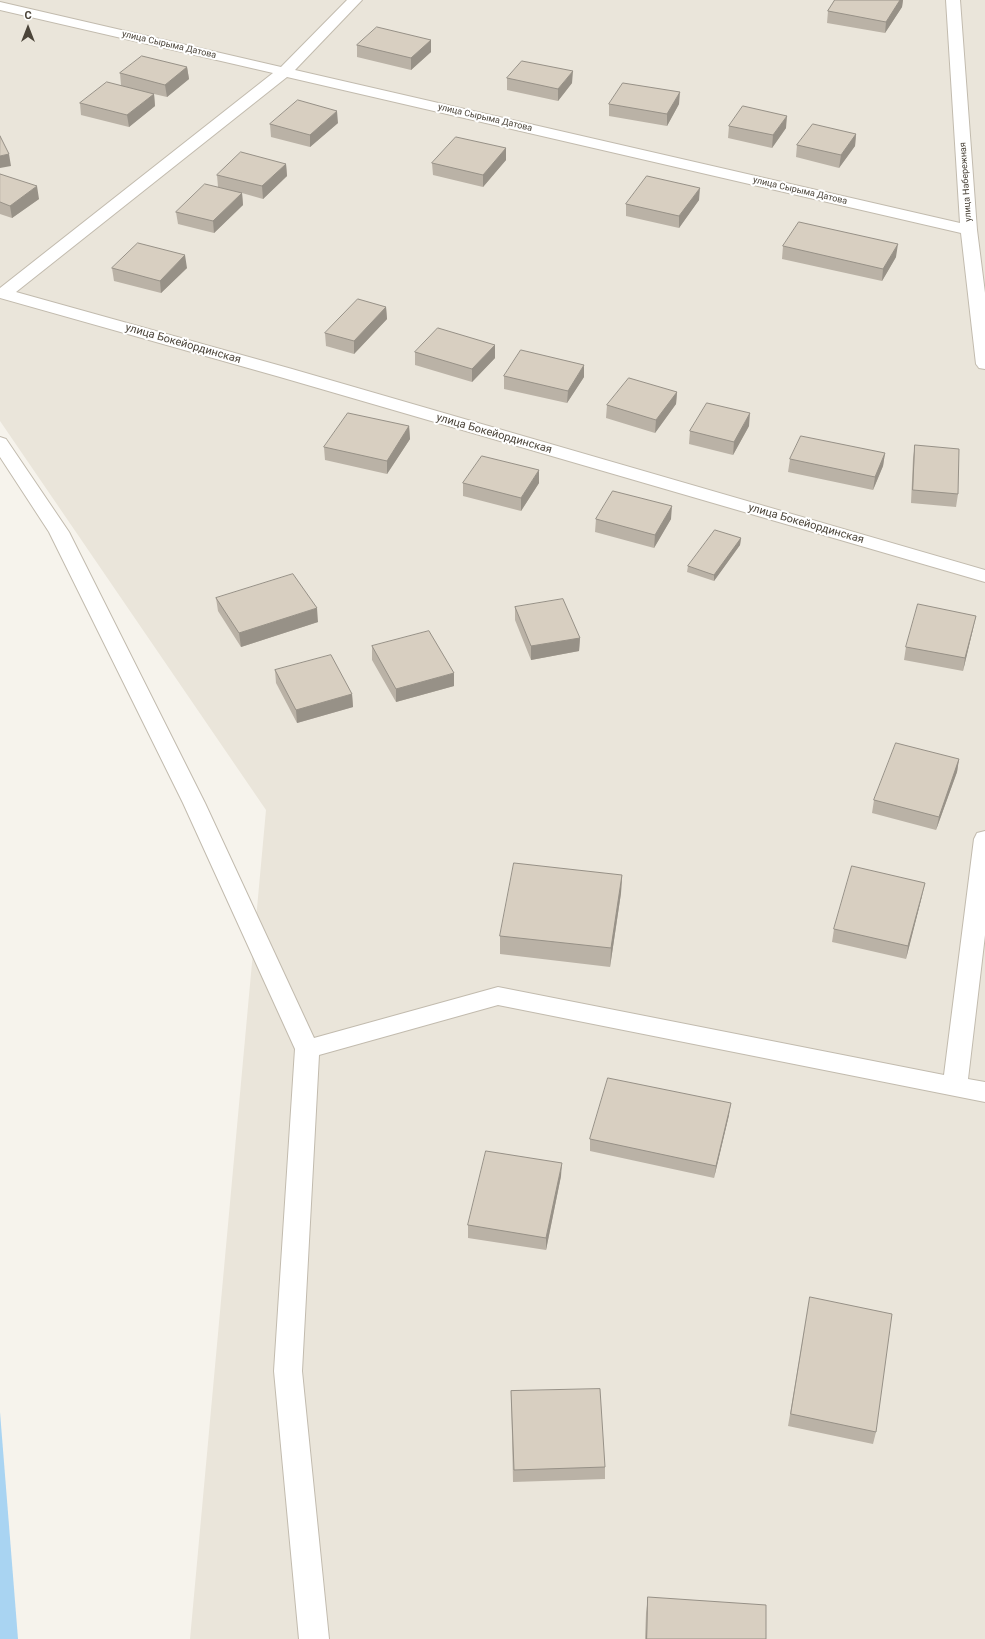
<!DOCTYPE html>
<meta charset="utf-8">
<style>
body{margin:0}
#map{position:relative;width:985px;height:1639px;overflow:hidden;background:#f6f3ec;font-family:Roboto,sans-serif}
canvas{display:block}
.north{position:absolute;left:8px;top:8px;width:40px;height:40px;-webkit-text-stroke:3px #fff;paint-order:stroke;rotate:0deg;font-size:11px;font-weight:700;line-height:16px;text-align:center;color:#4b4439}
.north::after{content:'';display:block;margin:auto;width:14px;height:18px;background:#4b4439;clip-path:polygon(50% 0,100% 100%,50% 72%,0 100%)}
</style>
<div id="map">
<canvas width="985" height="1639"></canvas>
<div class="north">С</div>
</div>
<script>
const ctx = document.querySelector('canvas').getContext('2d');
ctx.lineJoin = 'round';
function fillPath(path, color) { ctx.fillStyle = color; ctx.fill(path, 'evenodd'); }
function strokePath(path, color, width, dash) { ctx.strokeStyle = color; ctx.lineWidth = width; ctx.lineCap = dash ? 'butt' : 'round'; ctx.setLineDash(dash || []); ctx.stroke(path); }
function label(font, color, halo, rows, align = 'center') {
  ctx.font = font + ' Roboto,sans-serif'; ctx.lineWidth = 4; ctx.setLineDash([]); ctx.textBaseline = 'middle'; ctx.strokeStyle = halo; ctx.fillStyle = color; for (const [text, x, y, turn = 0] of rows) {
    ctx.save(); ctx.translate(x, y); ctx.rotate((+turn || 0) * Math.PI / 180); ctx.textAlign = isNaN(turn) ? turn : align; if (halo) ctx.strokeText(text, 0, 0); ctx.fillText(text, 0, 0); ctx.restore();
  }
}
fillPath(new Path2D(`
 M0 0H985V1639H190L266 810 0 421Z`), '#eae5da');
fillPath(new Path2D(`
 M0 1412 18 1639H0Z`), '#a9d4f2');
const minor = new Path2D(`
 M347 0H362L295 70 960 223 946 0H960L977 230 985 293V369L979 368 976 364 961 233 287 77 16 292 292 369 985 570V582L280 377 0 298V288L273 73 0 10V2L281 67Z
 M0 437 6 439 69 532 205 803 314 1038 498 987 944 1075 974 839 977 833 985 831V935L968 1079 985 1082V1102L498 1005 319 1055 302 1371 329 1639H299L274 1371 295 1049 183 803 49 532 0 457Z`);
strokePath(minor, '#c2bbae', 2);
fillPath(minor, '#fff');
fillPath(new Path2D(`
 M835 0H903L902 7 885 33 827 23 828 11Z
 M431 40V52L411 70 357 57V45Z
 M187 67 189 79 167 97 154 94 155 106 129 127 81 115 80 103 121 85 120 73Z
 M507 78 572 83 558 101 507 90Z
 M609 104H679L667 126 609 116Z
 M338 123 310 147 271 137 270 124Z
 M729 126 786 128 772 148 728 138Z
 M856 134 855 146 839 168 796 157 797 145Z
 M506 148V160L483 187 433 175 432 163Z
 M286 164 287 176 263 199 242 193 243 205 214 233 178 224 176 212 218 187 217 175Z
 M0 174 39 199 12 218 0 214Z
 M699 200 679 228 626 216V204Z
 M783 246 896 257 882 281 782 259Z
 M112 268H187L161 293 114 281Z
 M386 307 387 319 354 354 326 346 325 333Z
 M415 352 495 358 472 382 415 365Z
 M504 376 584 377 567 403 504 389Z
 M677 392 676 404 655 433 606 418 607 405Z
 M409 426 410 439 387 474 325 460 324 447Z
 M749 426 733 455 689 444 690 431Z
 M915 445 958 494 956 507 911 503 913 458Z
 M885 453 883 466 873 490 788 472 790 459Z
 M463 483H539L521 511 463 496Z
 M596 519H671L654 548 595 532Z
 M741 538 740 545 714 581 687 572 688 566Z
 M216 598 318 622 241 647 218 611Z
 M515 607 580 638 579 651 531 660 515 620Z
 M973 629 963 671 904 660 906 647Z
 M372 646 454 686 396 702 372 660Z
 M275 670 352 694 353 707 297 723 276 683Z
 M959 759 957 772 936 830 872 813 874 800Z
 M622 875 621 893 610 967 500 954V936Z
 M922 896 906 959 832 942 834 929Z
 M729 1115 714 1178 590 1151V1139Z
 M561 1176 546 1250 468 1238V1225Z
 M810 1297 876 1432 873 1444 788 1426Z
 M511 1391 605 1467V1479L513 1482Z
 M648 1597 766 1639H645L646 1613Z`), '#bab2a6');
fillPath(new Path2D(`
 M900 0H903L902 7 885 33 886 22Z
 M431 40V52L411 70V58Z
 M187 67 189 79 167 97 165 85Z
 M573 71 572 83 558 101V89Z
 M680 92 679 104 667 126V114Z
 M154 94 155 106 129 127 127 115Z
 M337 111 338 123 310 147V135Z
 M787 116 786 128 772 148 773 135Z
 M856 134 855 146 839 168 841 155Z
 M506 148V160L483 187V175Z
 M9 154 11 166 0 168V156Z
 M286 164 287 176 263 199 262 186Z
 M37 186 39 199 12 218 10 206Z
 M700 188 699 200 679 228V216Z
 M242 193 243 205 214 233 213 221Z
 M898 244 896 257 882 281 883 269Z
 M185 255 187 268 161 293 160 281Z
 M386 307 387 319 354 354V341Z
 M495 345V358L472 382V369Z
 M584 365V377L567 403 568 391Z
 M677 392 676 404 655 433 656 420Z
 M750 413 749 426 733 455 734 442Z
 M409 426 410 439 387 474V461Z
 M885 453 883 466 873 490 875 477Z
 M539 470V483L521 511V498Z
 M672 506 671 519 654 548 655 535Z
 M741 538 740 545 714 581V575Z
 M317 608 318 622 241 647 239 633Z
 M976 616 973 629 963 671 965 658Z
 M580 638 579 651 531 660V646Z
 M454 673V686L396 702V689Z
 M352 694 353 707 297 723 296 710Z
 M959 759 957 772 936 830 939 817Z
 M622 875 621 893 610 967 611 948Z
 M925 883 922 896 906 959 908 946Z
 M731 1103 729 1115 714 1178 716 1166Z
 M562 1163 561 1176 546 1250V1238Z`), '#979187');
const building = new Path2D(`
 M835 0H900L886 22 828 11Z
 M377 27 431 40 411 58 357 45Z
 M142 56 187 67 165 85 120 73Z
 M522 61 573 71 558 89 507 78Z
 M107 82 154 94 127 115 80 103Z
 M623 83 680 92 667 114 609 104Z
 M298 100 337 111 310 135 270 124Z
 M743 106 787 116 773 135 729 126Z
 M813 124 856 134 841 155 797 145Z
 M0 136 9 154 0 156Z
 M456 137 506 148 483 175 432 163Z
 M241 152 286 164 262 186 217 175Z
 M0 174 37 186 10 206 0 202Z
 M647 176 700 188 679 216 626 204Z
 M205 184 242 193 213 221 176 212Z
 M799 222 898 244 883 269 783 246Z
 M138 243 185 255 160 281 112 268Z
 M358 299 386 307 354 341 325 333Z
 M438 328 495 345 472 369 415 352Z
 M521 350 584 365 568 391 504 376Z
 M629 378 677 392 656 420 607 405Z
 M707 403 750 413 734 442 690 431Z
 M348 413 409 426 387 461 324 447Z
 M801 436 885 453 875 477 790 459Z
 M915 445 959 449 958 494 913 490Z
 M482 456 539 470 521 498 463 483Z
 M613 491 672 506 655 535 596 519Z
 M715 530 741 538 714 575 688 566Z
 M293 574 317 608 239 633 216 598Z
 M563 599 580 638 531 646 515 607Z
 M918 604 976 616 965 658 906 647Z
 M429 631 454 673 396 689 372 646Z
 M331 655 352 694 296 710 275 670Z
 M896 743 959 759 939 817 874 800Z
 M514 863 622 875 611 948 500 936Z
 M852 866 925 883 908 946 834 929Z
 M608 1078 731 1103 716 1166 590 1139Z
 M486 1151 562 1163 546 1238 468 1225Z
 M810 1297 892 1314 876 1432 791 1414Z
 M600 1389 605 1467 514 1470 511 1391Z
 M648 1597 766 1605V1639H647Z`);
fillPath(building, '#d8cfc1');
strokePath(building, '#979187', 1);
label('9px', '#4b4439', '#fff', [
 ["улица Сырыма Датова",169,45,13],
 ["улица Сырыма Датова",485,118,13],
 ["улица Набережная",966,182,-94],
 ["улица Сырыма Датова",800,191,13]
]);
label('11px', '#4b4439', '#fff', [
 ["улица Бокейординская",183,344,16],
 ["улица Бокейординская",494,434,16],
 ["улица Бокейординская",806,524,16]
]);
</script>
